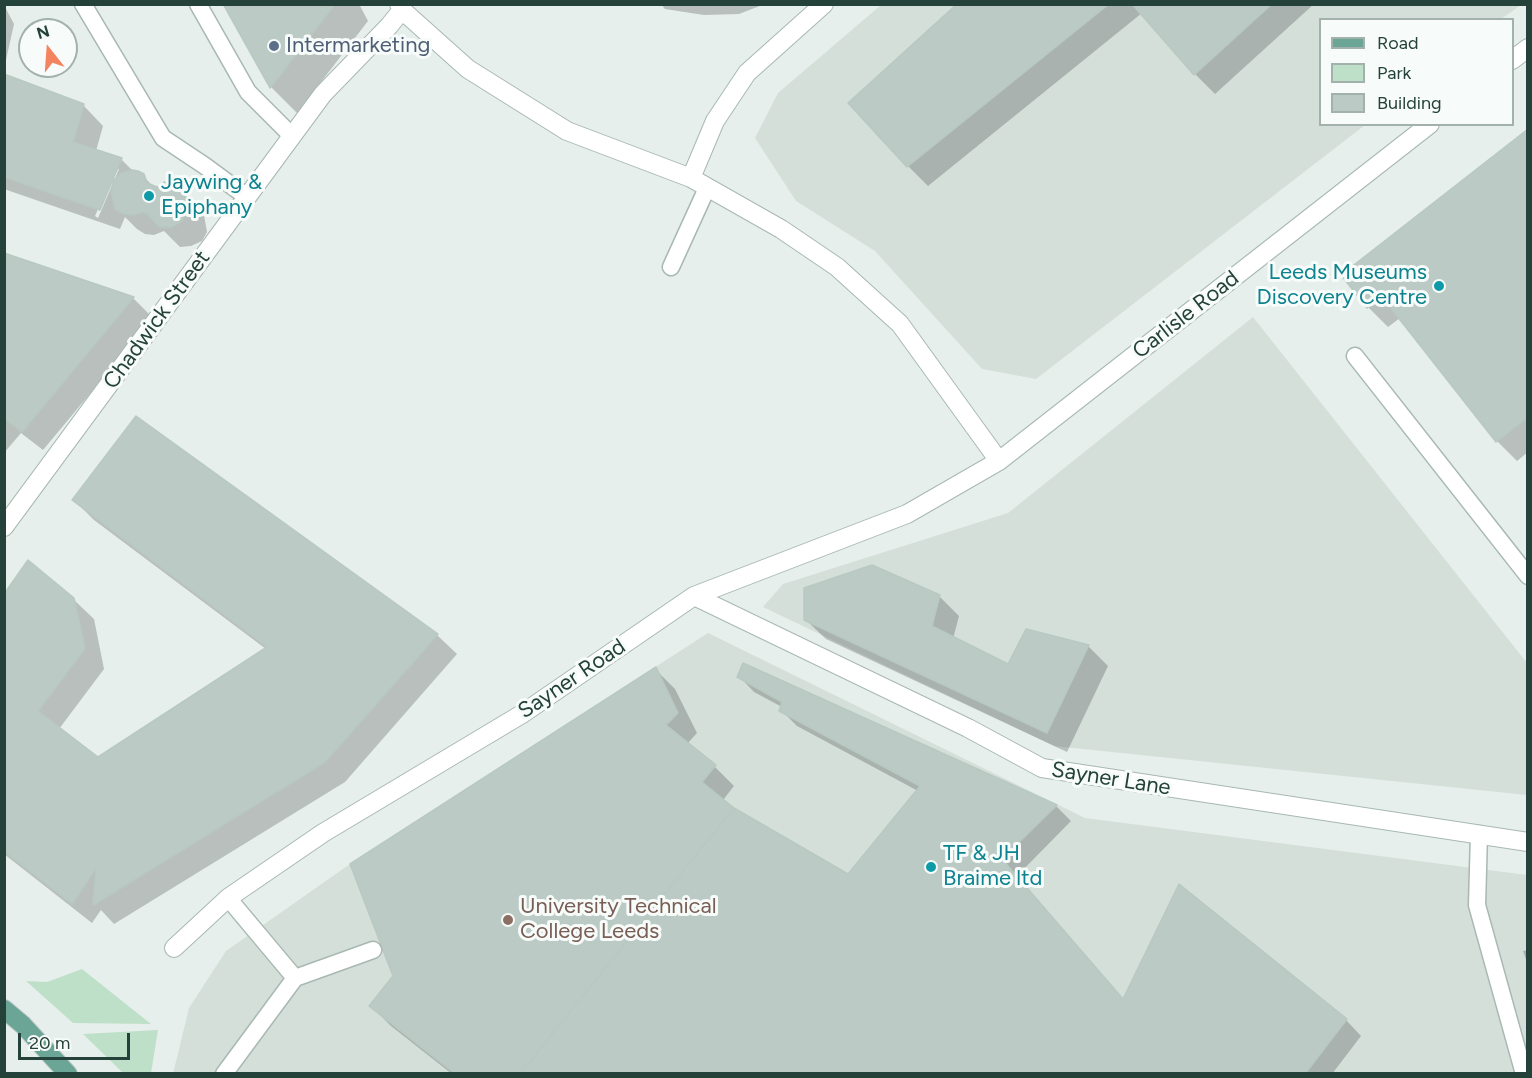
<!DOCTYPE html>
<style>
body{margin:0}
#map{position:relative;width:1532px;height:1078px;overflow:hidden;background:#e6efeb;font-family:Figtree,sans-serif}
canvas{display:block}
.frame{position:absolute;inset:0;border:6px solid #24423a;pointer-events:none}
.legend{position:absolute;left:1319px;top:18px;width:195px;height:108px;box-sizing:border-box;background:#f7fbf9;border:2px solid #a3b1ad;margin:0;padding:8px 10px;list-style:none;font-size:18px;color:#24423a}
.legend li{display:flex;align-items:center;gap:12px;height:30px}
.legend b{width:30px;border:2px solid #a3b1ad}
.north{position:absolute;left:18px;top:18px;width:60px;height:60px;box-sizing:border-box;background:#f7fbf9;border:2px solid #a3b1ad;border-radius:50%;rotate:343deg;font-size:16px;font-weight:700;line-height:24px;text-align:center;color:#24423a}
.north::after{content:'';display:block;margin:auto;width:21px;height:27px;background:#f4845f;clip-path:polygon(50% 0,100% 100%,50% 72%,0 100%)}
.scale{position:absolute;left:18px;top:1033px;width:112px;height:27px;box-sizing:border-box;border:3px solid #24423a;border-top:0;padding-left:8px;font-size:18px;line-height:21px;white-space:nowrap;color:#24423a;-webkit-text-stroke:4px #f7fbf9;paint-order:stroke}
</style>
<div id="map">
<canvas width="1532" height="1078"></canvas>
<div class="frame"></div>
<ul class="legend">
<li><b style="height:8px;background:#6aa596"></b>Road</li>
<li><b style="height:16px;background:#bfe0c8"></b>Park</li>
<li><b style="height:16px;background:#bbcac4"></b>Building</li>
</ul>
<div class="north">N</div>
<div class="scale">20 m</div>
</div>
<script>
const ctx = document.querySelector('canvas').getContext('2d');
ctx.lineJoin = 'round';
function fillPath(path, color) { ctx.fillStyle = color; ctx.fill(path, 'evenodd'); }
function strokePath(path, color, width, dash) { ctx.strokeStyle = color; ctx.lineWidth = width; ctx.lineCap = dash ? 'butt' : 'round'; ctx.setLineDash(dash || []); ctx.stroke(path); }
function label(font, color, halo, rows, align = 'center') {
  ctx.font = font + ' Figtree,sans-serif'; ctx.lineWidth = 6; ctx.setLineDash([]); ctx.textBaseline = 'middle'; ctx.strokeStyle = halo; ctx.fillStyle = color; for (const [text, x, y, turn = 0] of rows) {
    ctx.save(); ctx.translate(x, y); ctx.rotate((+turn || 0) * Math.PI / 180); ctx.textAlign = isNaN(turn) ? turn : align; if (halo) ctx.strokeText(text, 0, 0); ctx.fillText(text, 0, 0); ctx.restore();
  }
}
fillPath(new Path2D(`
 M881 5H1521L1501 19 1320 20V124L1365 125 1036 379 982 369 875 251 796 201 755 138 778 93Z
 M1253 317 1527 663V795L1054 746 763 607 783 584 1008 513Z
 M708 633 1085 818 1527 875V1073L173 1074 189 1008 226 951 350 864Z`), '#d4dfda');
fillPath(new Path2D(`
 M82 969 151 1024 73 1023 26 981 47 982Z
 M158 1030 151 1073H123L83 1034Z`), '#bfe0c8');
fillPath(new Path2D(`
 M225 4H359L368 21 297 113 271 87Z
 M661 4H765L739 14 704 15 665 9Z
 M959 4H1314L1215 94 1195 74 1142 13 928 186 908 166Z
 M4 5 14 24 4 69Z
 M4 76 84 106 103 126 96 151 121 159 134 172 143 176 154 187 158 188 175 185 204 215 207 232 202 241 191 246 180 247 164 231 154 235 145 234 137 229 125 217 120 229 4 189ZM116 169H119L98 218 95 216Z
 M1528 131V452L1517 461 1497 441 1400 318 1388 327 1368 307Z
 M4 254 133 298 153 318 43 450 21 433 4 453Z
 M74 500 437 635 457 654 345 782 114 924 101 910 92 923 4 854V597L73 599 94 619 104 669 59 729 98 759 266 649 94 520Z
 M939 596 959 616 953 639 1009 666 1088 646 1108 666 1067 752 826 639 805 619Z
 M744 665 1056 806 1071 821 1017 876 1124 1000 1346 1020 1361 1036 1332 1074H452L391 1026 371 1006 655 669 675 689 697 733 687 744 715 767 734 786 723 800 734 809 848 876 918 791 797 726 781 710 782 707 754 692 739 676Z
 M1528 950V965L1523 951Z`), '#0003');
const building = new Path2D(`
 M223 4H335L270 88Z
 M957 4H1109L907 167 848 103Z
 M1132 4H1272L1194 75Z
 M4 74 84 104 73 142 122 158 100 210 4 177Z
 M1528 129V417L1496 442 1382 297 1367 308 1341 275Z
 M132 170 138 171 144 174 147 183 157 187 164 182 176 184 181 188 185 193 187 211 182 221 171 227H159L148 214 143 212 134 215 124 214 115 209 111 190 114 180 120 174Z
 M4 253 134 297 22 432 4 418Z
 M136 416 438 634 325 762 93 905 96 868 72 904 4 851V594L28 560 74 598 85 648 38 711 98 757 267 647 72 500Z
 M872 565 940 595 932 626 1008 664 1026 629 1089 645 1047 733 804 620V588Z
 M743 663 1057 805 1002 859 1123 999 1179 884 1347 1019 1305 1074H520L734 808 848 874 920 786 779 711 782 702 737 677Z
 M656 667 678 713 666 725 716 765 702 782 734 808 520 1074H455L369 1006 393 976 350 864Z`);
fillPath(building, '#bbcac4');
strokePath(building, '#b8c9c2', 1.5);
const lane = new Path2D(`
 M83 4 163 138 205 166 247 197
 M198 4 248 92 292 136
 M671 267 707 188
 M1355 356 1528 576
 M1479 834 1477 905 1524 1074
 M228 898 295 978
 M224 1074 295 978 373 950`);
const street = new Path2D(`
 M399 4 402 10 468 69 567 131 691 178 781 229 837 267 900 324 999 461
 M1512 60 1528 48
 M691 178 715 121 747 73 824 4
 M4 527 323 94 389 26 402 10
 M694 596 968 728 1042 768 1528 842
 M174 948 228 898 323 833 522 714 694 596 907 514 999 461 1430 124`);
const primary = new Path2D(`
 M4 1009 23 1025 68 1074`);
strokePath(lane, '#a8b8b2', 19);
strokePath(street, '#a8b8b2', 20);
strokePath(primary, '#c2cac8', 20);
strokePath(lane, '#fff', 16);
strokePath(street, '#fff', 18);
strokePath(primary, '#6aa596', 18);
for (const [x, y, r, color] of [
 [274,46,6,"#5c6f8a"],
 [149,196,6,"#0f9aa8"],
 [1439,286,6,"#0f9aa8"],
 [931,867,6,"#0f9aa8"],
 [508,920,6,"#8d6e63"]
]) { const dot = new Path2D(); dot.arc(x, y, r, 0, 2 * Math.PI); ctx.fillStyle = color; ctx.fill(dot); strokePath(dot, '#f7fbf9', 2); }
label('22px', '#4e5e75', '#f7fbf9', [
 ["Intermarketing",286,46]
], 'left');
label('22px', '#0d838f', '#f7fbf9', [
 ["Jaywing &",161,183],
 ["Epiphany",161,208],
 ["Leeds Museums",1427,273,"right"],
 ["Discovery Centre",1427,298,"right"],
 ["TF & JH",943,854],
 ["Braime ltd",943,879]
], 'left');
label('22px', '#24423a', '#f7fbf9', [
 ["Carlisle Road",1186,315,-38],
 ["Chadwick Street",157,320,-54],
 ["Sayner Road",572,679,-34],
 ["Sayner Lane",1111,779,9]
]);
label('22px', '#785e54', '#f7fbf9', [
 ["University Technical",520,907],
 ["College Leeds",520,932]
], 'left');
</script>
